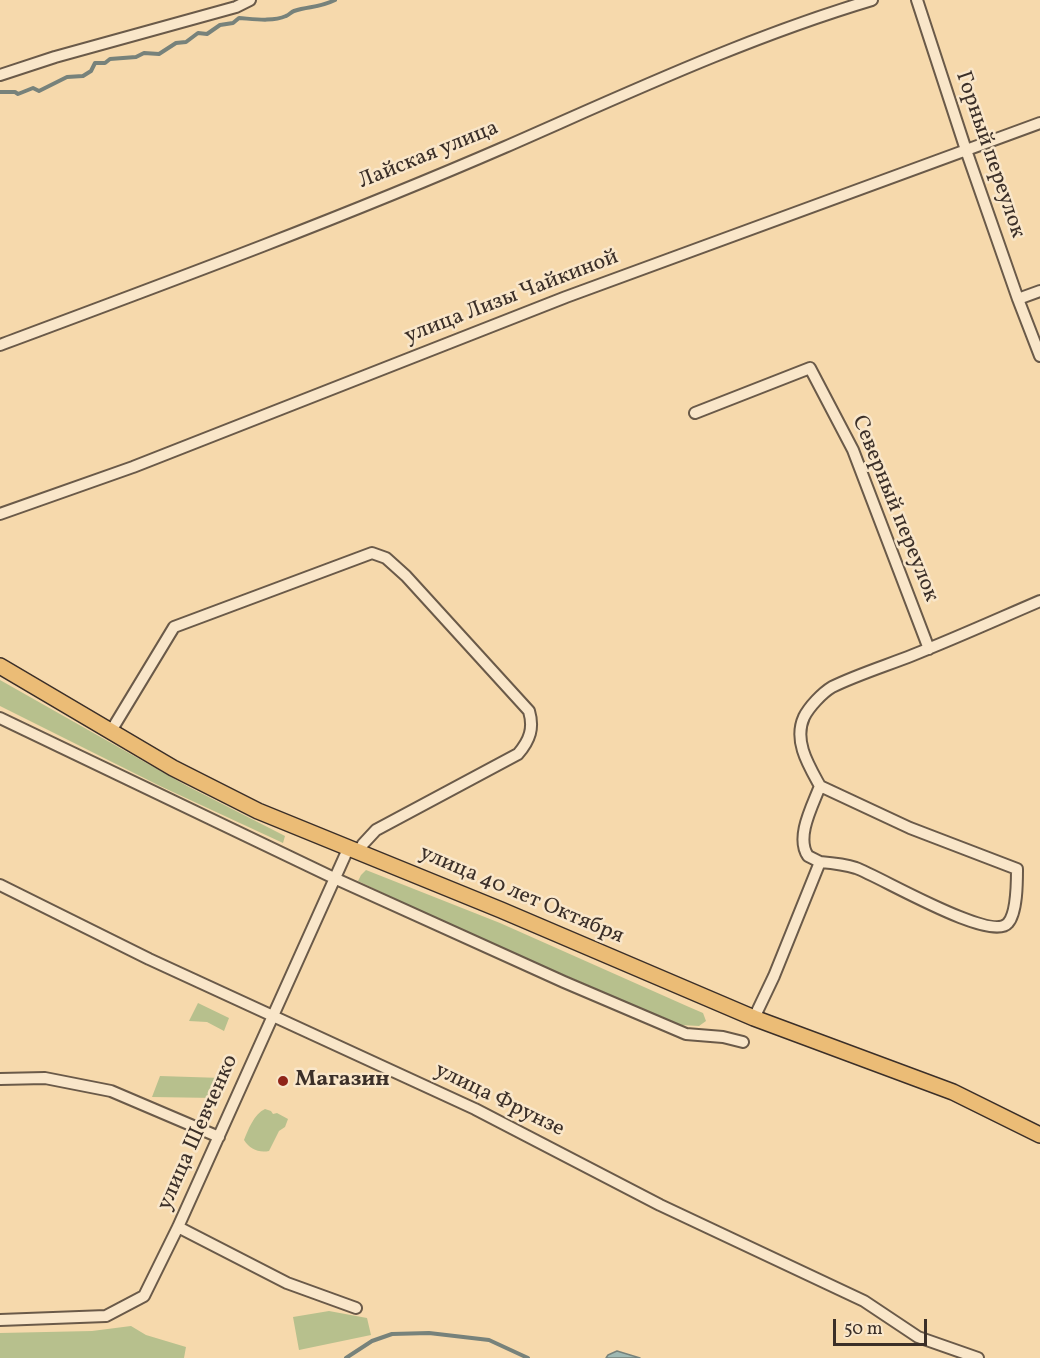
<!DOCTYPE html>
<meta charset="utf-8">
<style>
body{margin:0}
#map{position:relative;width:1040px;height:1358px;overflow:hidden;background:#f6d9ac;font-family:Vollkorn,serif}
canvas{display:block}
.scale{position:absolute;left:833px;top:1319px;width:94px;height:27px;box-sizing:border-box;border:3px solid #3b2f28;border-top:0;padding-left:8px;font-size:18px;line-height:21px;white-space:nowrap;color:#3b2f28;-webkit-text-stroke:4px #f9e6c9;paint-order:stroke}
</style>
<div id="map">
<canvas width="1040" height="1358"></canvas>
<div class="scale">50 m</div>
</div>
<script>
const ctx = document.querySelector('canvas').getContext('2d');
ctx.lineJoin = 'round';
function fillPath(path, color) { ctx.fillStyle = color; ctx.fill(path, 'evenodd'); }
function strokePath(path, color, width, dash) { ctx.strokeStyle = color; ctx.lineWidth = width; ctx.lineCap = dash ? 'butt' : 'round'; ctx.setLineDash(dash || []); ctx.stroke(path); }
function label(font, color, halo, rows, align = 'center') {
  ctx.font = font + ' Vollkorn,serif'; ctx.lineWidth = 5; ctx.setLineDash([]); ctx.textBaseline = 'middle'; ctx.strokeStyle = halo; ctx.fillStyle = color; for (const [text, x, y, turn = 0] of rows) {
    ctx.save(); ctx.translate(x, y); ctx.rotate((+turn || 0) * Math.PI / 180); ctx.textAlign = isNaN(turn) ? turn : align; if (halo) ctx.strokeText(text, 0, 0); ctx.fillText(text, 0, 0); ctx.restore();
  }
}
fillPath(new Path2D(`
 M0 680 187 786 285 836 283 843 160 786 0 706Z
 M366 870 500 923 689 1007 703 1013 706 1021 699 1026 680 1025 463 931 358 881 361 875Z
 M198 1003 229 1018 224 1031 207 1022 189 1021Z
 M160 1076 222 1078V1085L215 1098 152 1097Z
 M265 1109 271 1111 273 1114 277 1113 288 1119 285 1127 279 1131 269 1151C258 1153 250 1149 244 1140 248 1130 254 1114 265 1109Z
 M329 1311 367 1318 371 1335 299 1350 293 1317Z
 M131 1326 146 1335 186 1347 184 1358H0V1333L92 1331Z`), '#b7c08d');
const water = new Path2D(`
 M617 1351 640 1358H606L608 1355Z`);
fillPath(water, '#9fb9b3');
strokePath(water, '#77827b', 1.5);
strokePath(new Path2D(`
 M0 92H15L18 94 33 88 39 91 67 77 83 76 91 71 95 63H105L110 59 136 57 144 53 159 54 176 43 186 42 198 33 207 34 220 25 233 23 239 18C254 19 272 22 286 16 289 15 291 12 294 11 309 6 319 8 335 0
 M346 1358 372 1341 392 1334 429 1333 489 1340 528 1358`), '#77827b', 4);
const street = new Path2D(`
 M917 0 966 150 1018 299 1040 356
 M0 75 55 57 236 7 250 0
 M1018 299 1040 291
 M0 345C169 282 339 219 505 147 626 94 745 38 872 0
 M695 413 810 368 853 450 929 649
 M0 514 133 467 566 297 1040 123
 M0 718 334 878 564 982 686 1034 723 1037 743 1042
 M111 731 174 627 372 553 386 558 406 576 529 711C534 728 530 740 518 754L376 830 363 844 358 853
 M820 862 808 856C795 837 813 805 820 786 809 766 793 741 804 717 809 707 822 693 832 687 856 675 888 665 913 655 956 638 998 619 1040 601
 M0 885 149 959 475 1109 660 1205 864 1301 918 1337 978 1358
 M754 1018 774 976 820 862C832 863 844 864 856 868 881 877 991 943 1008 923 1017 913 1017 882 1017 869L910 828 820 786
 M0 1079 45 1078 111 1091 219 1137
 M178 1227 287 1283 356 1308
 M0 1320 106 1316 144 1296 178 1227 348 849`);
const primary = new Path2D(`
 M0 666 173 768 258 811 501 910 754 1018 953 1092 1040 1135`);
strokePath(street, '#6a5a49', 14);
strokePath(primary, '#3b2f28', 18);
strokePath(street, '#f9e6c9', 10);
strokePath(primary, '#ebbc76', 15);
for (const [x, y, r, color] of [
 [283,1081,6,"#8f2418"]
]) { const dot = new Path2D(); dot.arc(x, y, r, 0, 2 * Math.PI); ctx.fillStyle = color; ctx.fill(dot); strokePath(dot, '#f9e6c9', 2); }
label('22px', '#3b2f28', '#f9e6c9', [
 ["Горный переулок",989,155,71],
 ["Лайская улица",429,156,-22],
 ["улица Лизы Чайкиной",512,298,-21],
 ["Северный переулок",894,509,68],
 ["улица 40 лет Октября",521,896,23],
 ["улица Фрунзе",499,1101,26],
 ["улица Шевченко",199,1133,-66]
]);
label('bold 22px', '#3b2f28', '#f9e6c9', [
 ["Магазин",295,1081]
], 'left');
</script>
